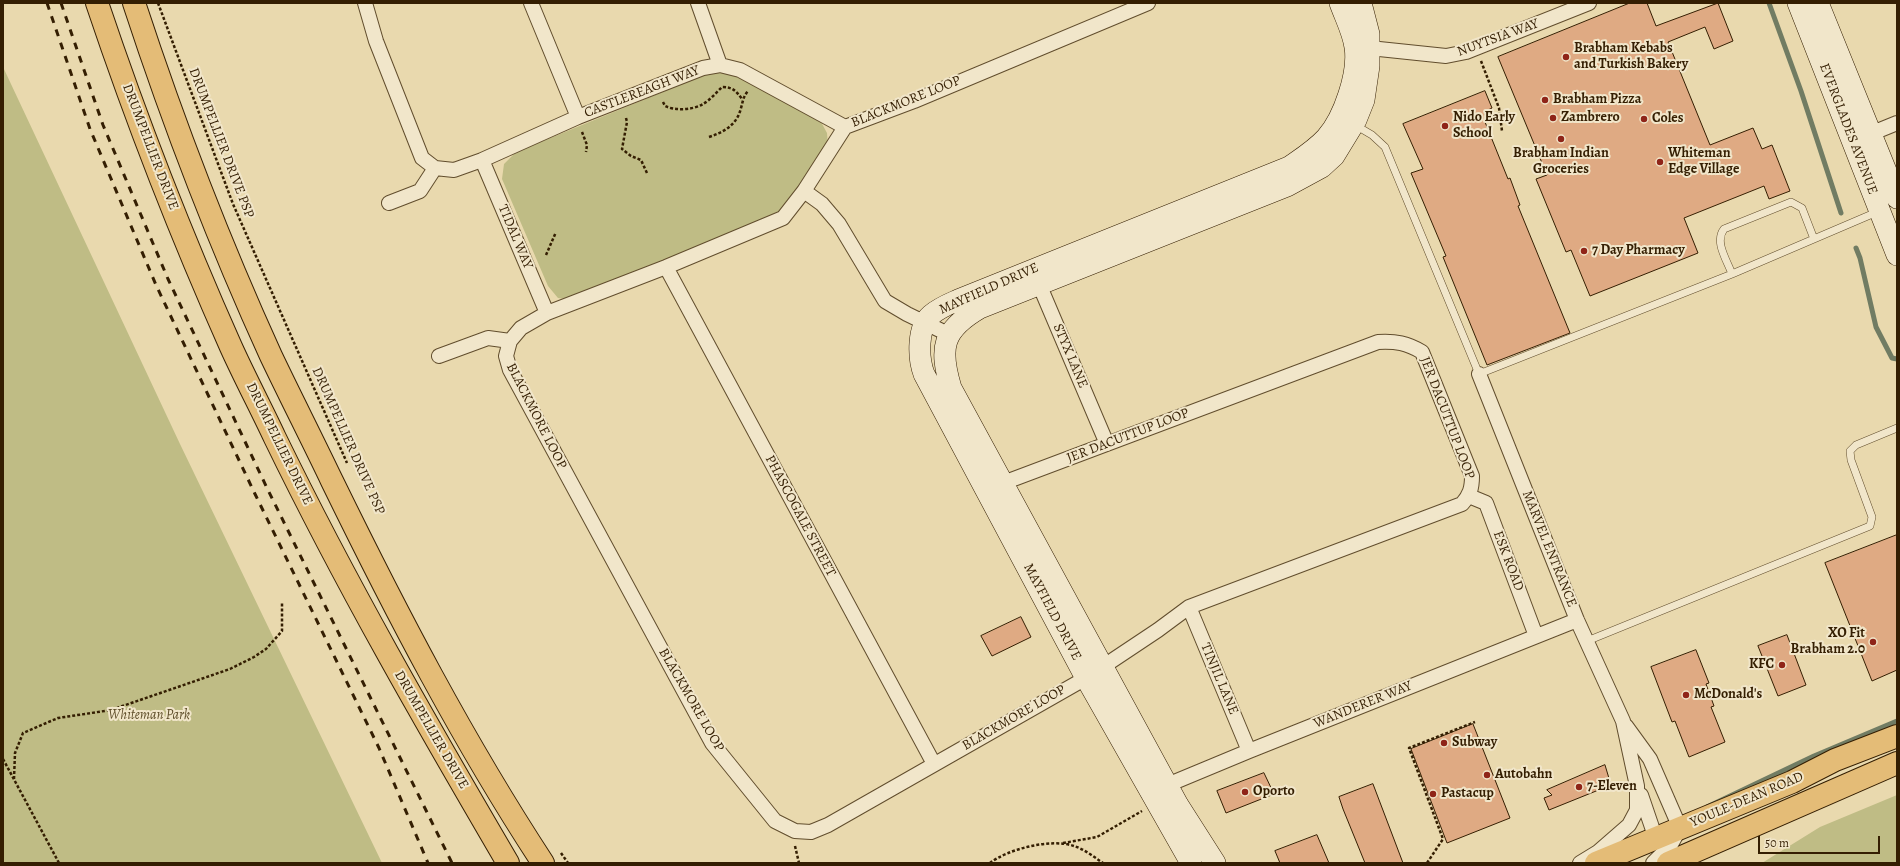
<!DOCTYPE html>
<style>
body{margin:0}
#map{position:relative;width:1900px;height:866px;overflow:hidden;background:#e9d9ae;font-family:Alegreya,serif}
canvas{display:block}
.frame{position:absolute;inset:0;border:4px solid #341e02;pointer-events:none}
.scale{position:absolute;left:1758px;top:836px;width:122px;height:18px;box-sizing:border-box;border:2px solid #341e02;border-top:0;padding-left:5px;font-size:12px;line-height:14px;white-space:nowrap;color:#341e02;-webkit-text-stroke:3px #f1e6ca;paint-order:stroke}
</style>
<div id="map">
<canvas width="1900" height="866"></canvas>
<div class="frame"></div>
<div class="scale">50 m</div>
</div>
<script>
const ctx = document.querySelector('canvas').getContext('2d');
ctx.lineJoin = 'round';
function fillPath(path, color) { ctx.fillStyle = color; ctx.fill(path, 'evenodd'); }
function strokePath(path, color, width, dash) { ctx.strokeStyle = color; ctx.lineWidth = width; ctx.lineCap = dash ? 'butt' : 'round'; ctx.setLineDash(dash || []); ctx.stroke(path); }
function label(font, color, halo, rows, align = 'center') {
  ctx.font = font + ' Alegreya,serif'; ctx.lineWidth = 4; ctx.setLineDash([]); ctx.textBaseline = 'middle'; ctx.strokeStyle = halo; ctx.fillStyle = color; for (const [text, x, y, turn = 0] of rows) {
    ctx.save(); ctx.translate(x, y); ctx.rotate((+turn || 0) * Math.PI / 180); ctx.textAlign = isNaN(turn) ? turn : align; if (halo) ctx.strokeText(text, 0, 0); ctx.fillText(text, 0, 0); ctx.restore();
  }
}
fillPath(new Path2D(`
 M3 67 180 444 382 863H3Z
 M714 71 749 78 820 120 827 133 828 146 790 206 764 221 572 300 558 298 548 286 502 179 504 164 516 152Z
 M1897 795V863H1762L1820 827Z`), '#bfbc85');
strokePath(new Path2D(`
 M1769 3 1801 91 1841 213
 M1856 248 1860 258 1876 327 1892 358 1897 359
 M1707 807 1814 756 1897 721`), '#717c63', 5);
const building = new Path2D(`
 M1630 3H1647L1656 26 1718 3 1733 41 1714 49 1705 27 1668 42 1710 145 1753 128 1762 149 1772 145 1790 191 1769 199 1764 186 1684 218 1698 253 1590 296 1571 250 1566 252 1536 179 1547 175 1498 57Z
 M1485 91 1492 108 1484 112 1487 121 1485 122 1508 179 1510 178 1520 205 1518 206 1570 333 1487 365 1443 257 1446 256 1411 173 1423 169 1403 124Z
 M1897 535V670L1872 681 1825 563Z
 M1021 617 1031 637 992 656 981 636Z
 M1787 635 1806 685 1778 696 1758 646Z
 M1696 650 1709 683 1706 684 1714 706 1711 707 1725 742 1689 757 1675 721 1672 722 1651 667Z
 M1473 724 1510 818 1447 843 1411 749Z
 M1605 765 1611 785 1549 810 1544 798 1552 795 1547 790Z
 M1264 773 1274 794 1226 813 1217 791Z
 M1373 784 1403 863H1365L1343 809 1339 797Z
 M1317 835 1329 863H1280L1275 851Z`);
fillPath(building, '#dfaa83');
strokePath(building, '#341e02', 1);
const lane = new Path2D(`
 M1355 125 1372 135 1385 147 1479 374 1732 274 1877 212
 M1732 274C1727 260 1714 242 1724 229L1791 202 1802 208 1814 239
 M1587 641 1870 526 1872 517 1851 460 1850 451 1856 445 1897 428`);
const street = new Path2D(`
 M365 3 376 41 422 158 435 168 454 170 482 160 578 117 703 68 720 65 740 70 845 127
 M531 3 578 117
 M698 3 720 65
 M1360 47 1446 56 1466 52 1589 3
 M1870 134 1897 123
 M482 160 547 313
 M804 191 822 204 839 224 885 301 907 314 950 335
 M389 203 420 191 435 168
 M666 267 934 764
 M1036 277 1107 444
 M439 356 488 338 510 341
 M1479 374 1577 620 1623 721 1637 786V810L1629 825 1598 852 1580 863
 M995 486 1378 342C1396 341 1407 343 1422 352L1472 476C1472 488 1470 495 1462 504L1189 607 1158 630 1086 678 828 825 811 832 795 831 775 821 712 743 510 370 506 356 510 341 521 328 547 313 666 267 783 218 804 191 845 127 914 101 1148 3
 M1469 496 1486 503 1536 636
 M1189 607 1249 751
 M1626 726 1650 759 1680 828 1670 846 1653 863
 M1160 788 1249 751 1577 620
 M1641 795 1656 839 1663 842`);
const secondary = new Path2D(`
 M1798 3 1897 255
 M1818 3 1897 198
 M1191 863 1086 678 924 374C918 358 917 327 931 315 939 308 949 304 958 300L1289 167C1302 158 1315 150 1326 138 1344 118 1359 73 1355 47 1353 32 1345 17 1340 3
 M1215 863 1178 805 951 388C939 348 942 330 980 308L1287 186 1322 167 1334 156 1356 120 1364 100 1369 66V34L1361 3`);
const primary = new Path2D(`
 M97 3C136 119 181 235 231 347 245 378 261 408 275 438 346 584 426 723 508 863
 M134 3C173 122 219 242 271 356 291 398 312 439 332 481 396 612 463 741 543 863
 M1596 863 1792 782 1835 760 1897 736
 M1668 863 1897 763`);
strokePath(lane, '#614d2d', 8);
strokePath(street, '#614d2d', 16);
strokePath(secondary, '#341e02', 22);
strokePath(primary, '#341e02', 24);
strokePath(new Path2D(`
 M158 3 233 204 347 463
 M1481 61 1499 108 1502 131
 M663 102 665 106C675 111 693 110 703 104 709 101 717 92 722 87 733 87 736 91 742 99
 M626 118 627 122 622 149 631 156 641 160 647 173
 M582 132 587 145 586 152
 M709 137C724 132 737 125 741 108 743 101 743 97 748 91
 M546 255 556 232
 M3 759 59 863
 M14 779 15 753 23 733 58 718 111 710 230 669 254 657 266 649 282 631V603
 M1063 843 1097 837 1142 811
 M795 846 799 863
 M561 853 568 863
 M990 863C1008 849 1051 838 1074 846 1084 849 1094 857 1103 863
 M1427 863 1443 839 1409 748 1475 722`), '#341e02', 2.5, [3, 2]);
strokePath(lane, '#f1e6ca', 7);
strokePath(street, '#f1e6ca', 14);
strokePath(secondary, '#f1e6ca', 21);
strokePath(primary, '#e4bc77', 22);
strokePath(new Path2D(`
 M47 3 90 129 156 285 255 494 379 748 428 863
 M61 3 103 125 168 279 267 488 452 863`), '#341e02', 3, [7, 7]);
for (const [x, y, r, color] of [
 [1566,57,4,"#8f2418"],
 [1545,100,4,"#8f2418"],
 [1553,118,4,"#8f2418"],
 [1644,119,4,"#8f2418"],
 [1445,126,4,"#8f2418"],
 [1561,139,4,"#8f2418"],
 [1660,162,4,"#8f2418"],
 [1584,251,4,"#8f2418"],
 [1873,642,4,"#8f2418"],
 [1782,665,4,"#8f2418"],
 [1686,695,4,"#8f2418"],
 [1444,743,4,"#8f2418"],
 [1487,775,4,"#8f2418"],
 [1579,787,4,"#8f2418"],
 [1245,792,4,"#8f2418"],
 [1433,794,4,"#8f2418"]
]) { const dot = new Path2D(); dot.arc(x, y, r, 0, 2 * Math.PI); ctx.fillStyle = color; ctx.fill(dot); strokePath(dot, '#f1e6ca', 1.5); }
label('14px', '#341e02', '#f1e6ca', [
 ["NUYTSIA WAY",1498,38,-20],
 ["CASTLEREAGH WAY",642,92,-21],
 ["BLACKMORE LOOP",906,102,-22],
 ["EVERGLADES AVENUE",1848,129,69],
 ["DRUMPELLIER DRIVE PSP",221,143,69],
 ["DRUMPELLIER DRIVE",150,147,69],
 ["TIDAL WAY",515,237,67],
 ["MAYFIELD DRIVE",989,289,-24],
 ["STYX LANE",1070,356,67],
 ["BLACKMORE LOOP",536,416,63],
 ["JER DACUTTUP LOOP",1447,418,69],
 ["JER DACUTTUP LOOP",1128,436,-21],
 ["DRUMPELLIER DRIVE PSP",348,441,66],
 ["DRUMPELLIER DRIVE",279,444,64],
 ["PHASCOGALE STREET",800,516,62],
 ["MARVEL ENTRANCE",1549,549,68],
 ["ESK ROAD",1508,561,69],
 ["MAYFIELD DRIVE",1052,612,62],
 ["TINJIL LANE",1219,679,67],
 ["BLACKMORE LOOP",691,700,60],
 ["WANDERER WAY",1363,705,-22],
 ["BLACKMORE LOOP",1014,718,-30],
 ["DRUMPELLIER DRIVE",431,730,60],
 ["YOULE-DEAN ROAD",1747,800,-23]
]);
label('bold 14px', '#341e02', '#f1e6ca', [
 ["Brabham Kebabs",1574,49],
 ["and Turkish Bakery",1574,65],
 ["Brabham Pizza",1553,100],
 ["Nido Early",1453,118],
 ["School",1453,134],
 ["Zambrero",1561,118],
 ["Coles",1652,119],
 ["Brabham Indian",1561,154,"center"],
 ["Groceries",1561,170,"center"],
 ["Whiteman",1668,154],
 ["Edge Village",1668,170],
 ["7 Day Pharmacy",1592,251],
 ["XO Fit",1865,634,"right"],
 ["Brabham 2.0",1865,650,"right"],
 ["KFC",1774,665,"right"],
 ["McDonald's",1694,695],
 ["Subway",1452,743],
 ["Autobahn",1495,775],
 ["7-Eleven",1587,787],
 ["Oporto",1253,792],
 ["Pastacup",1441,794]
], 'left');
label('italic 14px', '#5e4d29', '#f1e6ca', [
 ["Whiteman Park",149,716]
]);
</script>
